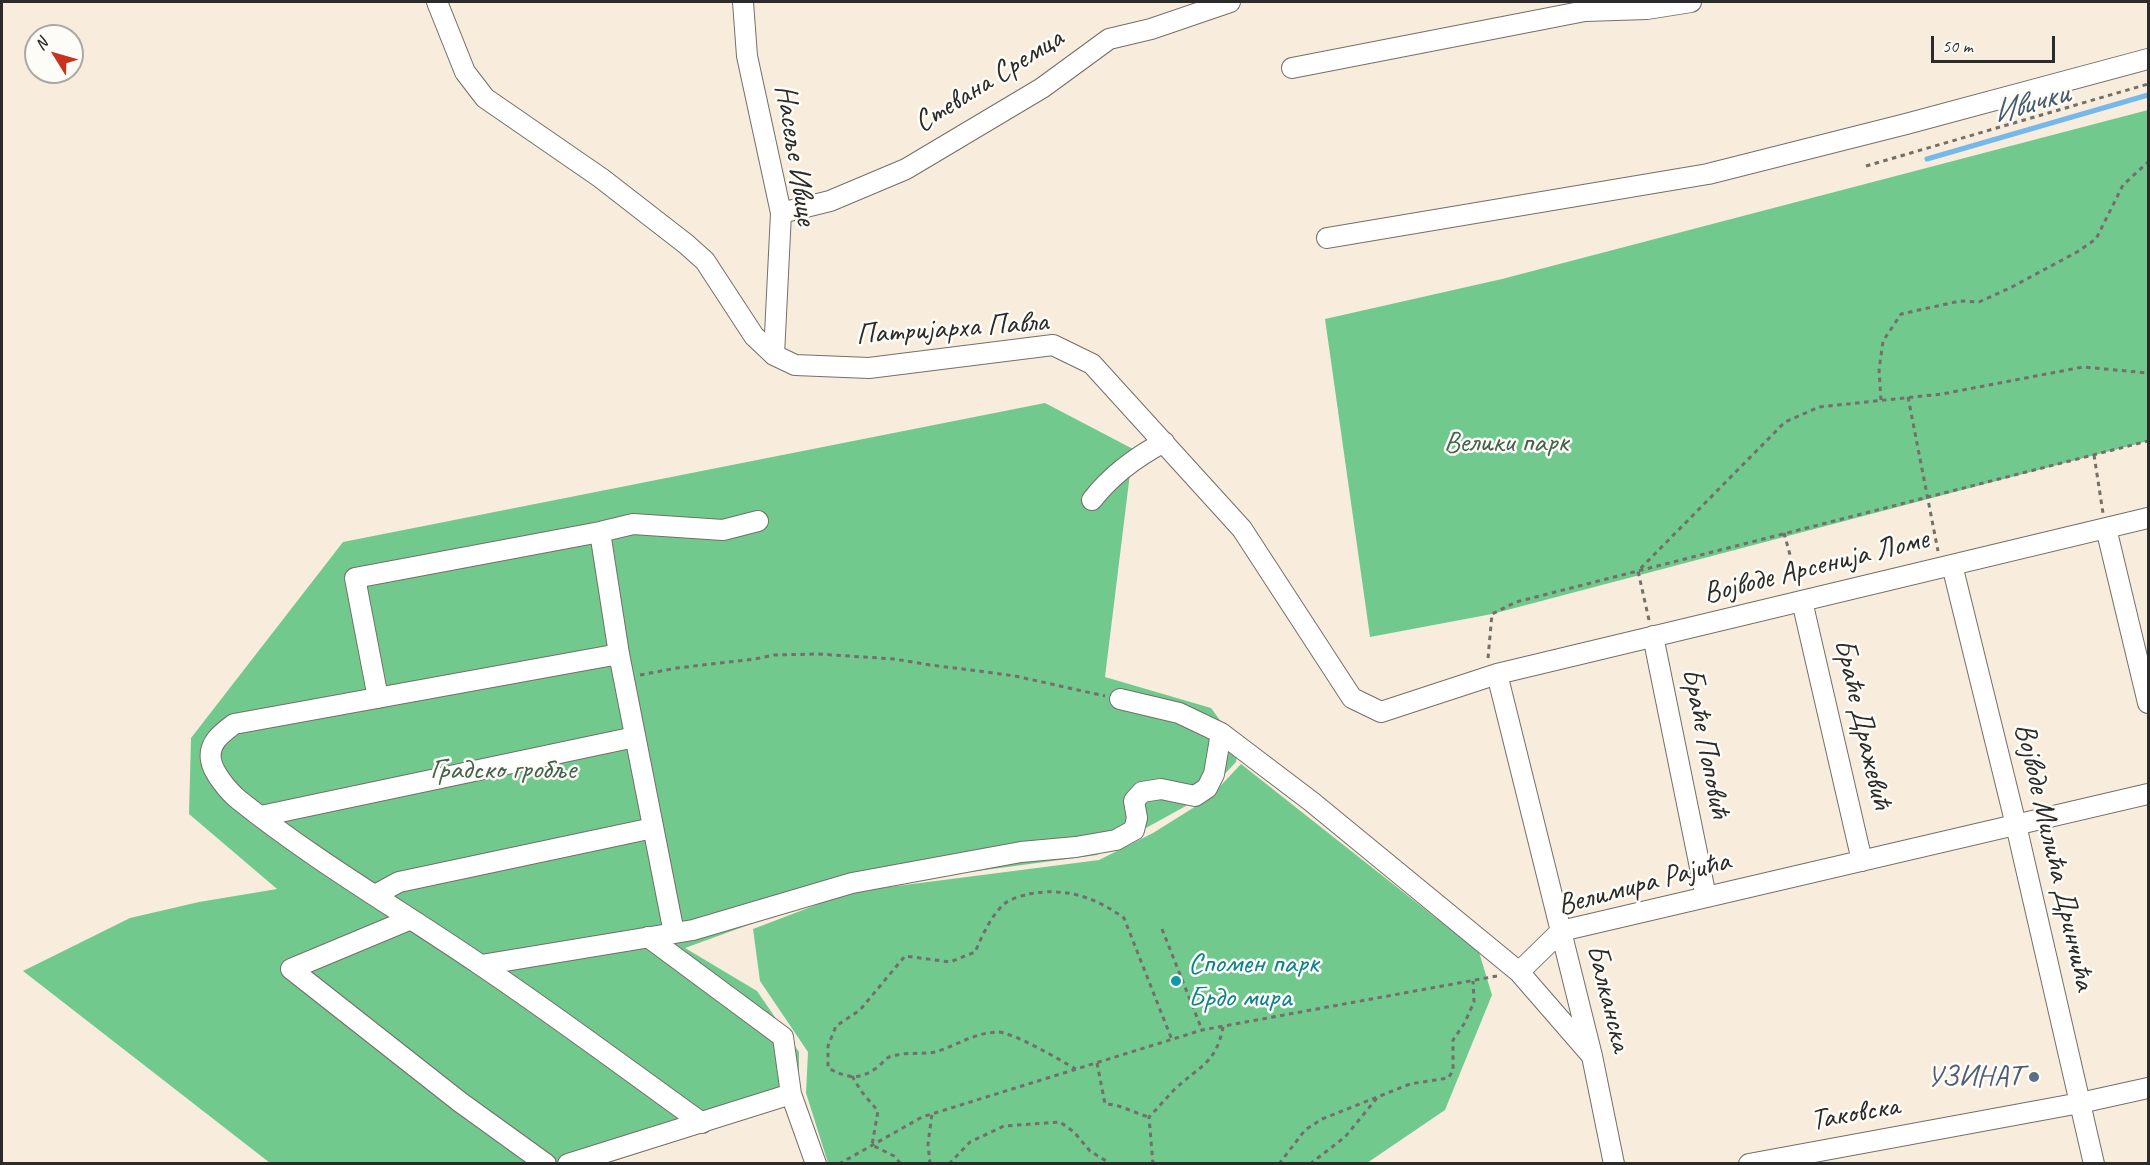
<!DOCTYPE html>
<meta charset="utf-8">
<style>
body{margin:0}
#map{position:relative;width:2150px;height:1165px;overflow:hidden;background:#f8eddc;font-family:Caveat,sans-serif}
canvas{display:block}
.frame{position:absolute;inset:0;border:3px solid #2b2b2b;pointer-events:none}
.north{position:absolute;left:24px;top:24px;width:60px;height:60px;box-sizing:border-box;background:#fdfcf7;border:2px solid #a9a8a5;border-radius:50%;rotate:307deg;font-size:16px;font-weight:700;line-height:24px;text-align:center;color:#2b2b2b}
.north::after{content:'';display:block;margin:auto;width:21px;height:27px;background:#c8321e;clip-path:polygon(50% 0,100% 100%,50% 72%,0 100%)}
.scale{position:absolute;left:1931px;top:36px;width:124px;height:27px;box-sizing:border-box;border:3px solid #2b2b2b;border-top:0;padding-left:8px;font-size:18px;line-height:21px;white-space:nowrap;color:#2b2b2b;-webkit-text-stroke:4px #fdfcf7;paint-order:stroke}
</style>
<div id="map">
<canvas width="2150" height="1165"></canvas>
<div class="frame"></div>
<div class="north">N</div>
<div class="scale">50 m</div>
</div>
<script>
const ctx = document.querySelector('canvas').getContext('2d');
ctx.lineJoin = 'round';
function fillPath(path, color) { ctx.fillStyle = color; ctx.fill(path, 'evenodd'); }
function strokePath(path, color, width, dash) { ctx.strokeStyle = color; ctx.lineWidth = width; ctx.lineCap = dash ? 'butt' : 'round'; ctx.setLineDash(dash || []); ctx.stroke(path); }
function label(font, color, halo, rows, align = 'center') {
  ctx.font = font + ' Caveat,sans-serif'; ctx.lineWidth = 5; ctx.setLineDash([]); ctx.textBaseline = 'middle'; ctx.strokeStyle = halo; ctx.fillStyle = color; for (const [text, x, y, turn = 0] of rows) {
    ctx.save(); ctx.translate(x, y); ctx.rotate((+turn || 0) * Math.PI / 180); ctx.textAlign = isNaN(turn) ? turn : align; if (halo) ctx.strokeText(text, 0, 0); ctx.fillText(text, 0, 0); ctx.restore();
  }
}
fillPath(new Path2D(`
 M2148 110V441L1492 614 1370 637 1325 319 1502 279Z
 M1045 403 1133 449 1105 677 1211 708 1239 746 1236 762 1204 796 1097 855 850 888 685 948 757 991 799 1052V1072L793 1104 608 1163H270L23 971 130 918 199 902 277 889 189 814 191 738 343 542Z
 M1241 764 1479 952 1492 995 1445 1110 1367 1163H828L806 1093 808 1052 760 981 753 929 850 892 1099 860 1153 833 1209 798Z`), '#72c98e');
strokePath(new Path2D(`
 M1927 159 2148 95`), '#75b8ea', 5);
const minor = new Path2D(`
 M437 2 465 72 485 98 601 178 686 244 705 261 754 336 774 355 795 365 869 368 1053 345 1092 364 1242 529 1352 698 1381 712 1497 674 2148 518
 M743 2 747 56 781 213 774 355
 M1292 68 1585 11 1647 9 1691 2
 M781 213 830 201 906 169 1042 88 1109 39 1151 29 1230 2
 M1327 238 1708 174 1906 124 2148 59
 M1092 500C1112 474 1136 457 1164 442
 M2106 528 2148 703
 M600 532 619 654 674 933
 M1952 565 2016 825 2094 1164
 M1802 601 1862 861
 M1653 636 1706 897
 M619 654 234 724C222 733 208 743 211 760 213 773 229 792 239 800 315 861 400 910 479 964 555 1015 628 1070 702 1123
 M1497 674 1592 1056 1614 1164
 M378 698 355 578 600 532 633 524 723 530 758 521
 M1120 699 1179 713 1221 733
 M261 816 635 737
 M375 895 399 882 653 828
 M411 919 291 969 460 1102 546 1164
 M648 937 783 1037 791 1094
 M481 965 693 930 852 883 1021 852 1076 847 1116 840 1134 830 1137 818 1134 801 1142 792 1161 789 1195 796 1207 788 1214 774 1221 733 1312 802 1519 972 1592 1056
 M1519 972 1561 931 2148 794
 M568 1164 791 1094 816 1164
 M1749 1164 2080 1103 2148 1088`);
strokePath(minor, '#736f69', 22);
strokePath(new Path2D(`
 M1866 166 2148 84
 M1908 397 1938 551
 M1881 400 1879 370 1883 341 1901 314 1960 301 1979 302 2010 288 2077 252 2096 239 2123 185 2148 162
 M2094 455 2103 513
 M1784 533 1798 584
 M1649 620 1638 571 1785 422 1819 407 1942 394 2083 367 2148 373
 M1488 658 1492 614 1516 602 2148 441
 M640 675 677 668 755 659 774 655 818 654 894 659 930 665 979 671 1015 676 1105 696
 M1162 929 1202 1030
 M1097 1063 1105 1104C1120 1104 1134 1113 1149 1117
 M1076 1069C1060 1060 1013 1032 997 1032 973 1033 956 1046 935 1052 921 1055 906 1051 889 1057 884 1060 880 1066 875 1069 857 1081 845 1077 828 1068V1046L836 1026 860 1010 905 956 950 962 975 952C982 936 991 916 1004 904 1010 899 1021 896 1029 894 1065 887 1095 897 1124 918L1172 1040
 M852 1076 861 1091 878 1111 872 1145 894 1156 901 1164
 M839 1164 922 1117 1202 1030 1497 976
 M930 1164 928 1144 932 1114
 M949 1164 970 1142 1004 1126 1060 1122 1074 1132 1090 1151 1111 1164
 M1153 1164 1149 1117C1158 1108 1166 1098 1175 1089 1199 1066 1216 1064 1223 1027
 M1279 1164 1305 1130 1322 1119 1410 1084 1448 1078 1453 1071V1040L1464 1024 1474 1002 1473 981
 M1310 1164 1345 1137 1377 1098`), '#736f69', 3, [4.5, 4.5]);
strokePath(minor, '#fff', 20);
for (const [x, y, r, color] of [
 [1176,981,6,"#0f9aa8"],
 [2034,1077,6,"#5c6f8a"]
]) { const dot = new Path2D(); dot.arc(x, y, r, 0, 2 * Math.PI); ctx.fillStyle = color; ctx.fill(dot); strokePath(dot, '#fdfcf7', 2); }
label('30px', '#2b2b2b', '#fdfcf7', [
 ["Стевана Сремца",989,81,-32],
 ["Насеље Ивице",795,155,81],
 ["Патријарха Павла",952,329,-4],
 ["Војводе Арсенија Ломе",1816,567,-14],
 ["Браће Дражевић",1862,724,77],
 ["Браће Поповић",1705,743,79],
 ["Војводе Милића Дринчића",2054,857,77],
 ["Велимира Рајића",1644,884,-15],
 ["Балканска",1608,998,76],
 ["Таковска",1855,1114,-10]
]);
label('30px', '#44624e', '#fdfcf7', [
 ["Велики парк",1506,443],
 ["Градско гробље",503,770]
]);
label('30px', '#0d838f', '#fdfcf7', [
 ["Спомен парк",1188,964],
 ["Брдо мира",1188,998]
], 'left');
label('30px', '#4e5e75', '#fdfcf7', [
 ["УЗИНАТ",2022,1077]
], 'right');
label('italic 32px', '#455c6e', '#fdfcf7', [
 ["Ивички",2031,104,-16]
]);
</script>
